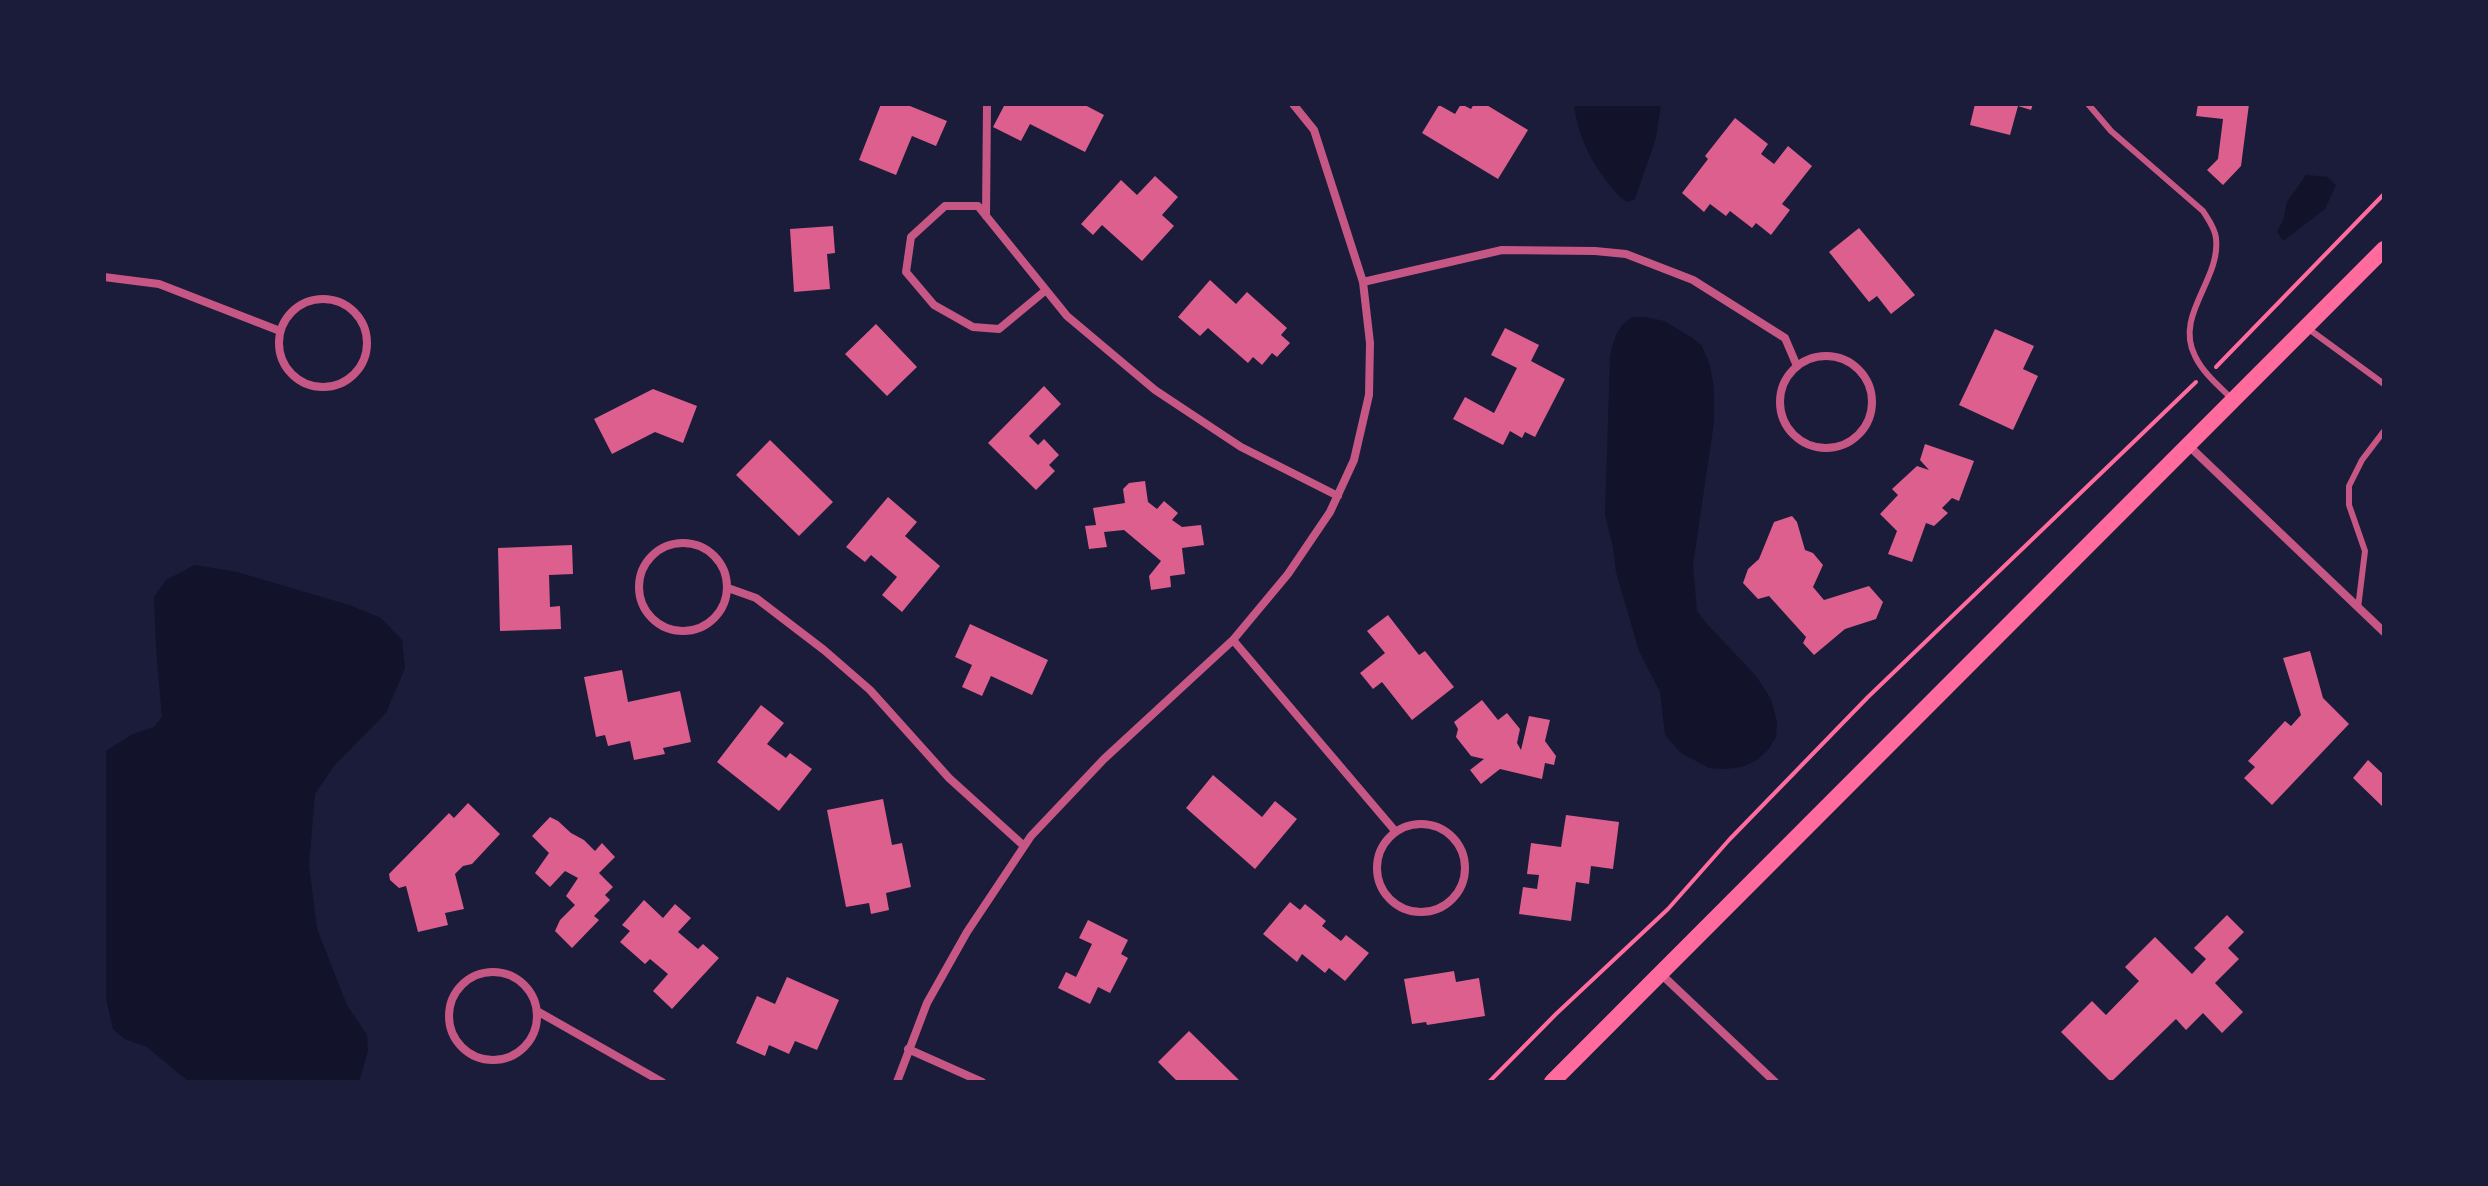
<!DOCTYPE html>
<style>
body{margin:0}
#map{position:relative;width:2488px;height:1186px;overflow:hidden;background:#1b1b3a;font-family:Mulish,sans-serif}
canvas{display:block}
.frame{position:absolute;inset:0;border:106px solid #1b1b3a;pointer-events:none}
</style>
<div id="map">
<canvas width="2488" height="1186"></canvas>
<div class="frame"></div>
</div>
<script>
const ctx = document.querySelector('canvas').getContext('2d');
ctx.lineJoin = 'round';
function fillPath(path, color) { ctx.fillStyle = color; ctx.fill(path, 'evenodd'); }
function strokePath(path, color, width, dash) { ctx.strokeStyle = color; ctx.lineWidth = width; ctx.lineCap = dash ? 'butt' : 'round'; ctx.setLineDash(dash || []); ctx.stroke(path); }
fillPath(new Path2D(`
 M1574 104H1661L1656 138 1635 199 1628 202 1621 198C1596 171 1578 141 1574 104Z
 M2306 175 2328 177 2336 185 2325 209 2283 241 2277 231 2283 221 2287 202Z
 M1633 317H1646L1664 321 1691 337 1702 346 1710 365 1714 389V422L1693 565 1697 611 1708 625 1756 676 1771 699 1777 722 1776 737 1768 750 1757 760 1742 767 1724 769 1709 768 1681 753 1665 735 1660 692 1639 651 1616 572 1613 547 1605 515 1610 356C1614 340 1617 325 1633 317Z
 M195 565 237 572 349 605 381 618 402 640 405 668 386 713 334 766 315 794 309 865 317 929 347 1005 367 1035 368 1051 359 1082H189L147 1047 125 1039 113 1029 104 990V752L133 734 154 727 162 717 156 648 154 597 166 580Z`), '#12122b');
fillPath(new Path2D(`
 M881 104H905L947 121 936 146 912 136 896 175 859 160Z
 M1005 104H1083L1104 115 1085 152 1030 124 1021 141 993 127Z
 M1461 104 1471 109 1474 104H1485L1528 130 1498 179 1422 133 1439 105 1455 114Z
 M1975 104H2033L2031 110 2018 106 2010 135 1970 125Z
 M2198 104H2249L2241 166 2223 185 2207 170 2218 159 2223 119 2196 116Z
 M1735 118 1768 144 1761 154 1774 164 1788 146 1812 166 1782 204 1790 210 1771 235 1756 223 1752 228 1730 211 1726 216 1710 204 1704 212 1682 193 1708 159 1705 156Z
 M1155 176 1178 197 1162 215 1174 226 1142 261 1102 225 1093 235 1081 224 1121 180 1137 195Z
 M833 226 835 253 827 254 830 289 794 292 790 229Z
 M1859 228 1915 295 1891 314 1877 296 1869 302 1829 252Z
 M1210 280 1236 304 1247 292 1287 328 1281 335 1290 343 1277 357 1272 353 1262 365 1253 357 1248 363 1208 328 1200 336 1178 317Z
 M876 324 917 367 887 396 845 354Z
 M1505 328 1539 345 1531 361 1565 379 1535 437 1525 432 1522 438 1510 431 1503 445 1453 419 1465 397 1494 413 1517 368 1491 355Z
 M1995 329 2034 346 2023 369 2038 376 2013 430 1959 405Z
 M1044 386 1061 404 1029 436 1038 445 1044 439 1059 455 1049 465 1055 471 1036 490 988 443Z
 M653 389 697 406 683 443 655 432 612 454 594 419Z
 M770 440 833 502 799 536 736 475Z
 M1925 444 1974 461 1959 501 1952 498 1942 508 1948 513 1934 526 1926 523 1912 562 1888 554 1897 531 1880 514 1898 495 1892 489 1917 466 1929 470 1920 460Z
 M1145 481 1148 502 1157 509 1164 501 1178 513 1172 520 1182 527 1201 525 1204 545 1182 548 1185 574 1170 576 1171 587 1151 590 1149 576 1161 561 1124 530 1104 532 1107 547 1089 549 1085 526 1096 525 1093 508 1125 503 1123 489 1129 483Z
 M888 497 917 522 905 536 940 566 902 612 882 595 897 577 871 555 865 562 846 547Z
 M1792 516 1797 522 1805 550 1813 553 1823 565 1813 587 1824 600 1869 586 1883 602 1876 619 1845 629 1814 655 1803 643 1806 637 1769 596 1758 599 1743 583 1748 569 1759 559 1774 522Z
 M572 545 573 574 549 575 550 607 560 606 561 629 500 631 498 548Z
 M1388 615 1419 655 1425 651 1454 687 1412 720 1382 682 1373 689 1360 673 1385 653 1367 631Z
 M970 624 1048 660 1032 695 991 676 982 696 962 687 972 665 955 657Z
 M2310 651 2323 698 2349 724 2272 805 2244 778 2255 767 2248 761 2285 721 2291 726 2301 715 2283 658Z
 M622 670 628 702 680 691 691 742 663 748 665 754 634 760 630 741 608 746 605 735 596 737 584 677Z
 M1482 700 1498 720 1507 713 1520 729 1517 743 1521 750 1529 716 1550 720 1545 741 1556 756 1554 765 1545 763 1542 779 1500 769 1481 784 1470 770 1484 759 1471 756 1456 737 1458 729 1454 722Z
 M761 705 784 723 767 744 786 758 790 753 812 769 779 811 717 762Z
 M2368 760 2384 775V808L2353 778Z
 M1213 775 1262 817 1275 801 1297 819 1255 869 1186 808Z
 M883 799 892 845 902 843 911 887 886 893 889 910 871 914 869 903 846 907 827 810Z
 M468 803 500 834 472 864 463 866 455 874 464 909 445 913 448 925 418 932 406 886 399 888 390 880 389 874 449 813 454 818Z
 M1566 815 1619 822 1613 869 1591 866 1589 884 1576 882 1571 921 1519 914 1523 887 1537 889 1539 875 1527 874 1531 843 1561 847Z
 M550 817 558 821 571 833 584 840 595 851 602 843 615 857 599 873 613 887 605 895 610 900 594 916 599 920 572 948 555 931 560 920 575 905 566 896 578 878 565 871 550 887 535 873 549 853 532 836Z
 M644 900 663 918 675 904 691 918 678 932 698 949 703 944 719 958 672 1009 653 991 668 974 650 959 645 964 620 942 630 931 622 925Z
 M1290 902 1300 910 1305 904 1326 921 1322 926 1341 941 1346 935 1369 953 1345 981 1329 968 1325 973 1302 954 1297 962 1263 934Z
 M2227 915 2244 932 2228 948 2239 959 2215 983 2243 1012 2222 1033 2203 1013 2186 1030 2176 1019 2111 1082 2061 1032 2092 1001 2106 1015 2139 981 2125 967 2155 937 2192 974 2206 959 2194 948Z
 M1088 920 1128 940 1121 954 1128 958 1110 993 1098 987 1090 1004 1058 988 1066 972 1076 977 1092 944 1079 938Z
 M1454 971 1456 982 1479 978 1485 1016 1427 1025 1426 1022 1412 1024 1404 979Z
 M787 977 839 1000 817 1050 795 1041 789 1054 769 1045 765 1056 736 1043 757 996 775 1004Z
 M1189 1031 1241 1082H1178L1158 1062Z`), '#dd5f8e');
strokePath(new Path2D(`
 M2216 367 2384 194
 M1489 1082 1556 1014 1668 909 1729 840 1868 697 2196 382`), '#ff6b9d', 4);
strokePath(new Path2D(`
 M2088 104 2111 131 2203 211C2208 219 2215 228 2216 238 2221 280 2174 315 2195 356 2203 373 2219 386 2231 398
 M2306 327 2384 384
 M2358 608 2365 551 2349 505V486L2362 460 2384 431`), '#c65784', 6);
strokePath(new Path2D(`
 M986 216 987 104
 M104 277 159 284 280 331
 M1363 282 1502 250 1595 251 1626 254 1693 280 1785 338 1797 366
 M1046 290 999 329 973 327 934 305 906 272 911 237 945 206H978L1067 316 1155 390 1241 447 1338 496
 M279 343a44 44 0 1 1 88 0a44 44 0 1 1-88 0Z
 M1780 402a46 46 0 1 1 92 0a46 46 0 1 1-92 0Z
 M2188 445 2384 632
 M639 587a44 44 0 1 1 88 0a44 44 0 1 1-88 0Z
 M728 588 756 598 824 650 870 690 949 778 1024 846
 M1233 640 1396 832
 M1377 868a44 44 0 1 1 88 0a44 44 0 1 1-88 0Z
 M449 1016a44 44 0 1 1 88 0a44 44 0 1 1-88 0Z
 M1661 974 1775 1082
 M537 1011 662 1082
 M908 1049 982 1082
 M897 1082 927 1003 967 932 1031 836 1104 759 1233 640 1288 574 1330 512 1354 460 1369 395 1370 343 1363 282 1314 130 1293 104`), '#c65784', 8);
strokePath(new Path2D(`
 M1552 1082 2384 249`), '#ff6b9d', 16);
</script>
